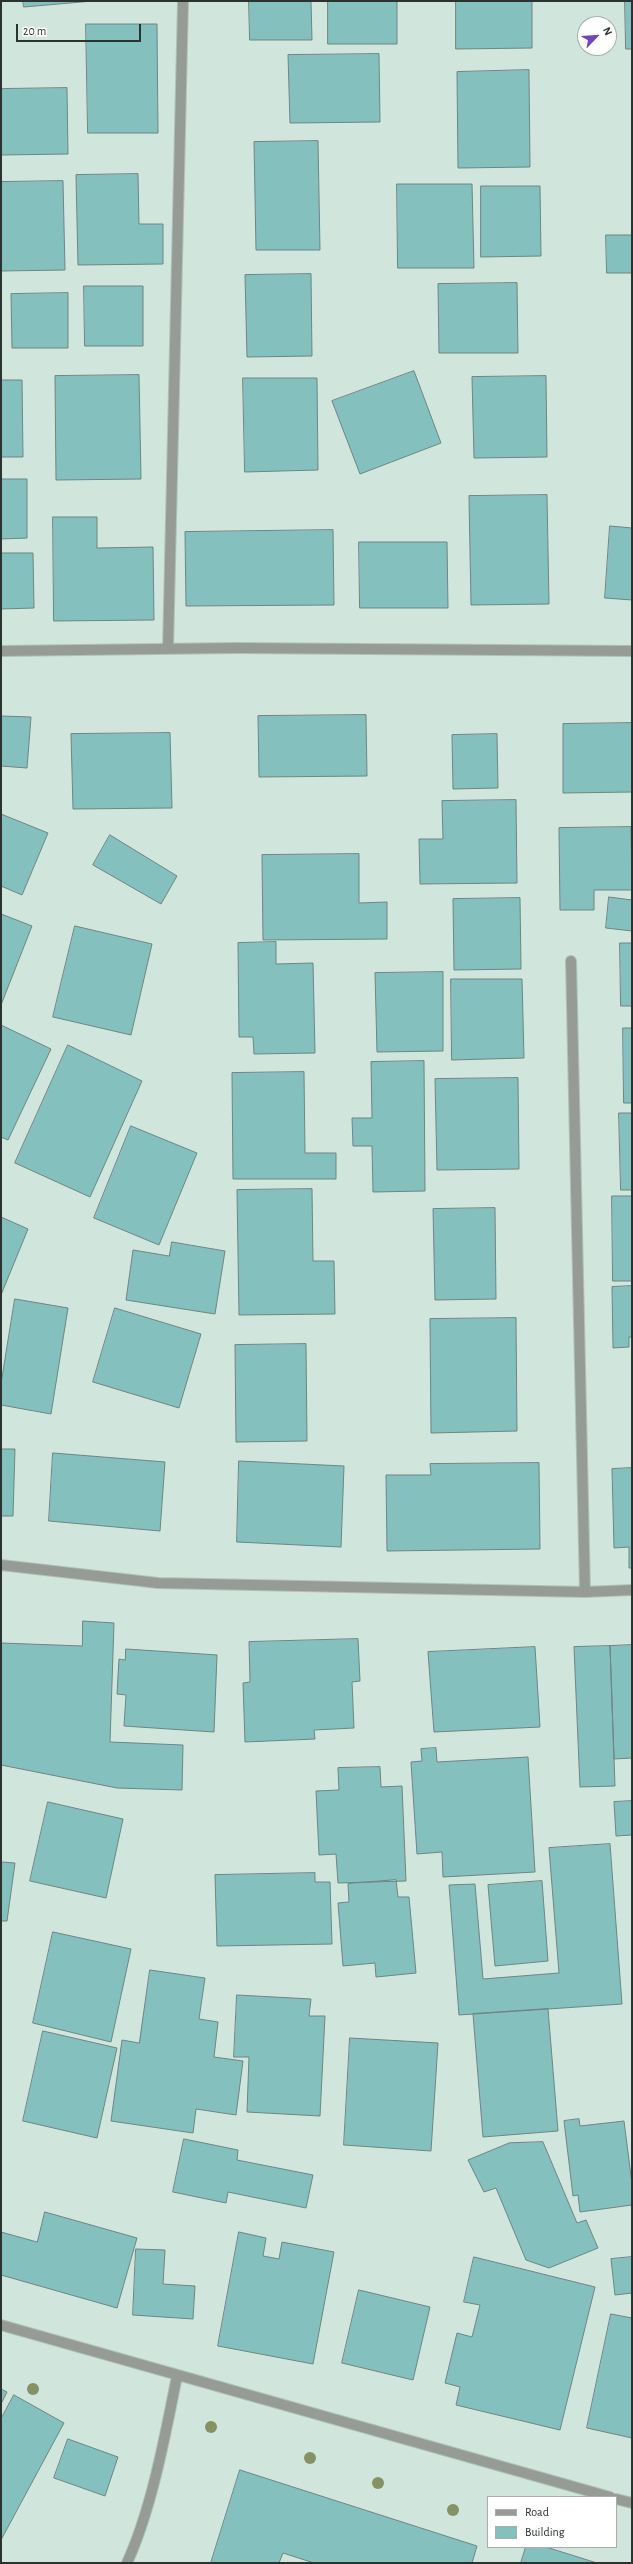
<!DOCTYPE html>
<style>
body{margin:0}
#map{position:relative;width:633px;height:2564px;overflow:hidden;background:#d0e5dc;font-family:"Alegreya Sans",sans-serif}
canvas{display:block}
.frame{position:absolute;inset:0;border:2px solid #2b3330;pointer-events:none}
.legend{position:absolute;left:487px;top:2496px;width:130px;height:52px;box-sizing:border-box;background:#fff;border:1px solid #aaadac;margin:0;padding:5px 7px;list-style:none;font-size:12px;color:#2b3330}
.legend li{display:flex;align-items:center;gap:8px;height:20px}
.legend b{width:20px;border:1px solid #aaadac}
.north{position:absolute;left:577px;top:16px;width:40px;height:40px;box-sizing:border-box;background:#fff;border:1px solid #aaadac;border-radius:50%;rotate:65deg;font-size:11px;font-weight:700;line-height:16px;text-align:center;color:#2b3330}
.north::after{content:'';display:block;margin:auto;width:14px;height:18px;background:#7444bc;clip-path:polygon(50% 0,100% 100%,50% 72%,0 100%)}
.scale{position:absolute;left:16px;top:24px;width:125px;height:18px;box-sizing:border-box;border:2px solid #2b3330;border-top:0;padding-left:5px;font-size:12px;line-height:14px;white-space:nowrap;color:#2b3330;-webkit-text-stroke:3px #fff;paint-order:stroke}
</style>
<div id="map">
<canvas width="633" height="2564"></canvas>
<div class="frame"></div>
<ul class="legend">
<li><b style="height:5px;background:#969c95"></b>Road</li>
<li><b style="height:11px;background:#83c0be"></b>Building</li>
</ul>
<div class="north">N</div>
<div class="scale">20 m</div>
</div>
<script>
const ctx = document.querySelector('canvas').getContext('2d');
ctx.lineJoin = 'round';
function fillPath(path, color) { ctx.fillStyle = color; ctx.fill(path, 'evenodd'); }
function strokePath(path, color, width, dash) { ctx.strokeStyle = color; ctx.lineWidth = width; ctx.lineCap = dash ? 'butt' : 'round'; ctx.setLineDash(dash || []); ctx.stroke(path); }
const building = new Path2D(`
 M23 1H93L24 7Z
 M249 1H311L312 40H250Z
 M328 1H397V44H328Z
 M456 1H532V48L456 49Z
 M625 1H632V49H626Z
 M86 24H157L158 133H88Z
 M379 54 380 122 290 123 288 55Z
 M529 70 530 167 458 168 457 72Z
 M67 88 68 154 1 155V89Z
 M318 141 320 250H256L254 142Z
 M138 174 139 224H163V264L78 265 76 175Z
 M63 181 65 270 1 271V182Z
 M397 184H472L474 268H398Z
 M481 186H540L541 256 481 257Z
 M606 235H632V273H607Z
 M311 274 312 356 247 357 245 275Z
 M517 283 518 353H439L438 284Z
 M84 286H143V346H85Z
 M68 293V348H12L11 294Z
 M414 371 441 443 360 474 332 401Z
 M139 375 141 479 56 480 55 376Z
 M546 376 547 457 474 458 472 377Z
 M243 378H317L318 470 245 472Z
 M1 380H22L23 457H1Z
 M1 479H27V538L1 539Z
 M547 495 549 604 471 605 469 496Z
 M53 517H97V548L153 547 154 620 54 621Z
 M610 526 632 528V600L605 598Z
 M333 530 334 605 186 606 185 532Z
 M359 542H447L448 608H360Z
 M1 553H33L34 608 1 609Z
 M366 715 367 776 259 777 258 716Z
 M1 716 31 717 27 768 1 766Z
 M632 723V792L563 793V724Z
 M170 733 172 808 73 809 71 734Z
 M497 734 498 788 453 789 452 735Z
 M516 800 517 883 420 884 419 839H443L442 801Z
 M1 814 48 833 22 895 1 886Z
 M631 827 632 890H594V910H560L559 828Z
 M110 835 177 876 161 904 93 865Z
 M359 854V903L387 902V939L263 940 262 855Z
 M609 897 632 900V931L606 928Z
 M520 898 521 969 454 970 453 899Z
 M1 914 32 926 1 1005Z
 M75 926 152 944 131 1035 53 1017Z
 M276 942V964L313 963 315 1053 254 1054 253 1037H239L238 943Z
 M620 943H632V1006H621Z
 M443 972V1051L377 1052 375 973Z
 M451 979H522L524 1058 452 1060Z
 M1 1025 51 1049 8 1140 1 1137Z
 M623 1028H632V1103H624Z
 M68 1045 142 1081 90 1197 15 1163Z
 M424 1061 425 1191 373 1192 372 1146H353L352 1118H372L371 1062Z
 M304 1072 305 1153H336V1179H233L232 1073Z
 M518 1078 519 1169 437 1170 435 1079Z
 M619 1113H632V1190H621Z
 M131 1126 197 1153 159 1245 94 1218Z
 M312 1189 313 1261H334L335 1314 239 1315 237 1190Z
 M612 1196H632V1281H613Z
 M495 1208 496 1299 435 1300 433 1209Z
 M1 1217 28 1229 1 1295Z
 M172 1242 225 1251 215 1314 126 1300 133 1250 169 1256Z
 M632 1286V1337H629V1347L613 1348 612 1287Z
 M15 1299 68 1308 51 1414 1 1405V1384Z
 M115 1308 201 1334 179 1408 93 1382Z
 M516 1318 517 1431 431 1433 430 1319Z
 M306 1344 307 1441 236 1442 235 1345Z
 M1 1449H15L13 1516H1Z
 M53 1453 165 1462 160 1531 49 1521Z
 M239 1461 344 1466 341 1547 237 1542Z
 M539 1463 540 1549 387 1551 386 1475H431L430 1464Z
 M632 1468V1568H629V1547L614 1548 612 1469Z
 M83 1621 114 1623 110 1742 183 1745 182 1790 117 1788 1 1765V1643L82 1646Z
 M358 1639 360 1681 352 1682 354 1728 314 1730 315 1739 245 1742 243 1683 250 1682 249 1642Z
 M632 1645V1758L614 1759 610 1646Z
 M610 1646 615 1786 580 1787 574 1647Z
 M535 1647 540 1727 434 1732 428 1652Z
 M126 1649 217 1655 214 1732 124 1726 126 1695 117 1694 119 1659 125 1660Z
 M436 1748 437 1762 528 1757 535 1872 443 1877 442 1852 417 1854 411 1762 422 1761 421 1749Z
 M380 1767 381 1787 402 1786 406 1881 338 1883 336 1854 319 1855 316 1791 339 1790 338 1768Z
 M632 1801V1835L616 1836 614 1802Z
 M48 1802 123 1819 106 1898 30 1881Z
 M610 1844 622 2004 459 2015 449 1885 475 1884 483 1979 559 1973 549 1848Z
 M1 1862 15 1863 7 1921H1Z
 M315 1873V1882H330L332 1944 217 1946 215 1875Z
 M396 1880 398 1897H409L416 1973 376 1977 375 1963 343 1966 338 1903 349 1902 348 1884Z
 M542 1881 548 1961 495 1966 488 1885Z
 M53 1932 131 1949 111 2042 33 2023Z
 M150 1970 205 1978 199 2019 218 2022 214 2057 243 2061 236 2115 196 2109 193 2133 111 2121 122 2040 139 2043Z
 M237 1995 311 1999 309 2016H325L320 2116 247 2112 249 2057H234Z
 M548 2009 558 2131 483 2137 473 2014Z
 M43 2031 117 2048 97 2138 23 2121Z
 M350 2038 438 2043 431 2151 344 2145Z
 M579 2119 580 2126 624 2121 632 2184V2205L580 2212 578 2195 573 2196 564 2121Z
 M184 2139 238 2150 237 2160 313 2175 306 2208 228 2192 226 2203 173 2192Z
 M543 2142 577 2223 586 2220 598 2248 549 2268 526 2260 496 2188 484 2192 468 2160 509 2143Z
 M45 2212 137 2238 117 2308 1 2275V2232L37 2242Z
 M239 2232 266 2238 263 2256 279 2259 282 2242 334 2252 313 2364 218 2346Z
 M136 2249 165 2250 163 2284 195 2286 193 2319 133 2315Z
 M474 2257 595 2287 560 2430 456 2405 460 2387 445 2383 457 2333 472 2337 480 2305 464 2302Z
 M632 2257V2293L615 2295 611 2259Z
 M359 2290 430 2307 413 2380 342 2363Z
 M611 2314 632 2318V2438L587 2428Z
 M1 2389 7 2392 1 2404Z
 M14 2395 64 2423 1 2540V2419Z
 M68 2439 118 2457 105 2496 54 2478Z
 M240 2470 477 2546 472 2563H314L283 2553 279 2563H211Z
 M526 2547H546L597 2563H521Z`);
fillPath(building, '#83c0be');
strokePath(building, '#6e8584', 1);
const minor = new Path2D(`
 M168 649 183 1
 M1 651 235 648 632 651
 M571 961 585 1592
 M1 1565 158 1583 585 1592 632 1590
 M1 2325 610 2497
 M616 2499 632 2503
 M127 2563C152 2508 165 2436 177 2376`);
strokePath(minor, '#afc1ba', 12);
strokePath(minor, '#969c95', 10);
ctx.fillStyle = '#869263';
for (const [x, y] of [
 [33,2389],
 [211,2427],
 [310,2458],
 [378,2483],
 [453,2510]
]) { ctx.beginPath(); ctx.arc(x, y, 6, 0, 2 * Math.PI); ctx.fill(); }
</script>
